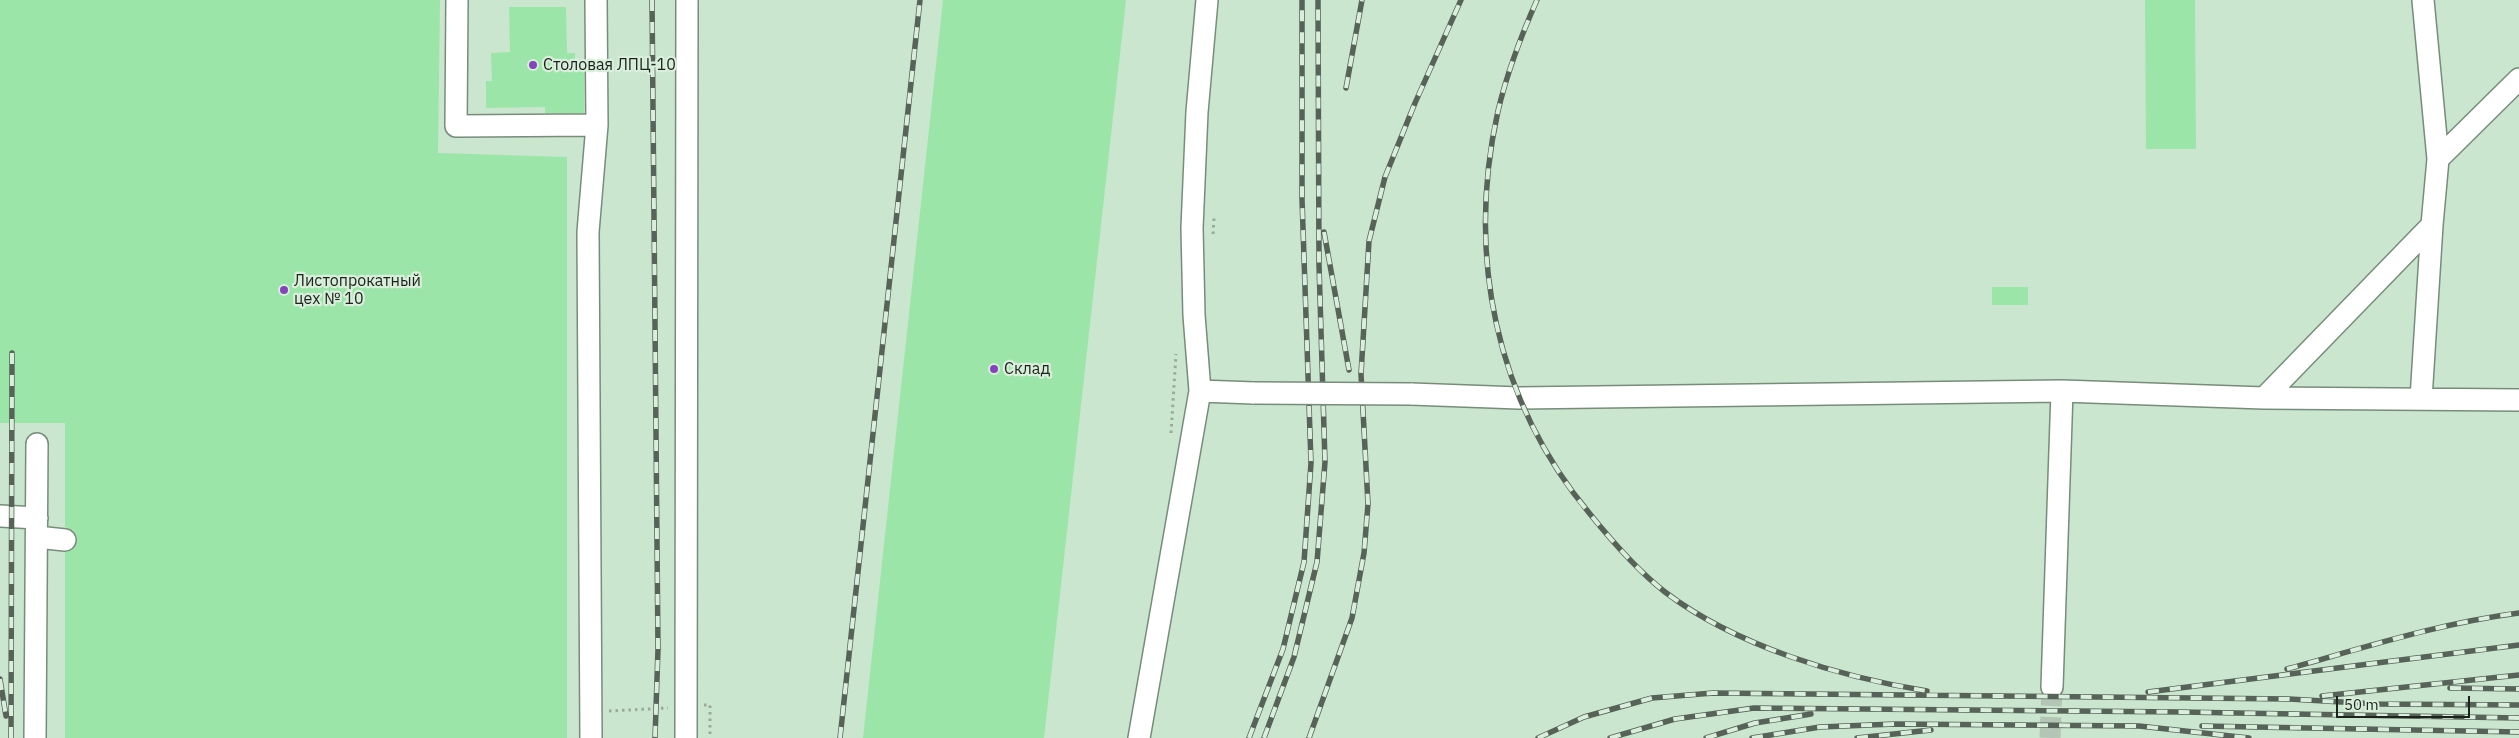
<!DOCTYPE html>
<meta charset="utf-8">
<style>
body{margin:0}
#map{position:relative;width:2519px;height:738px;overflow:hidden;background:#d9eedb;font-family:"IBM Plex Sans",sans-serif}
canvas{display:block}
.scale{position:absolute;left:2336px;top:696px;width:134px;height:22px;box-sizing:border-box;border:2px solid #1b231c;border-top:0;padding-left:6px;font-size:15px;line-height:18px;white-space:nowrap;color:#1b231c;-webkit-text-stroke:4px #d9eedb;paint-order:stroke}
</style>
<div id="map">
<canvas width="2519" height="738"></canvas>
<div class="scale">50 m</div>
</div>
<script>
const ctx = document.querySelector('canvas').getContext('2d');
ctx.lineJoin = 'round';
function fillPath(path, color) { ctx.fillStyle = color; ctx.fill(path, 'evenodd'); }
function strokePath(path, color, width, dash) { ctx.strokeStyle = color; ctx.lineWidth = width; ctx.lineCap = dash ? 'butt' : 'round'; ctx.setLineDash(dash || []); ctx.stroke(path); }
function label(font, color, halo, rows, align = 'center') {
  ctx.font = font + ' "IBM Plex Sans",sans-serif'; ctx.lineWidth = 4.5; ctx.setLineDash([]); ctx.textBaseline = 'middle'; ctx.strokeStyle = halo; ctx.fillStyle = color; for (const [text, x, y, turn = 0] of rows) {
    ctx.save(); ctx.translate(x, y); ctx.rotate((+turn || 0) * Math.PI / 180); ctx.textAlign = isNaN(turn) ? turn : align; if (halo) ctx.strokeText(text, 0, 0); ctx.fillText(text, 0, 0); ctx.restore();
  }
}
fillPath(new Path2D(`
 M0 0H2519V738H0Z`), '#cae6ce');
fillPath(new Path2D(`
 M0 0H440L438 153 567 157V738H65V552L75 548 77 541 73 530 65 527V423H0Z
 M943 0H1126L1044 738H863Z
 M2145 0H2195L2196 149H2146Z
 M509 7H566L567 53H575V69H584V113H545V107L486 108V81H492L491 53 510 52Z
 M1992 287H2028V305H1992Z`), '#9ce5a9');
strokePath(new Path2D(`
 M2050 738 2052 687`), '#b3c5b5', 21, [21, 11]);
const minor = new Path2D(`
 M457 0 456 126 597 125
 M2423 0 2438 159
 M1200 391 1254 393
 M1411 394 1519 398 2062 391 2264 398 2519 400
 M2264 398 2432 225
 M2421 399 2432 225 2438 159 2519 79
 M0 516 37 518
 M37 537 65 540
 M2052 687 2062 391
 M35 738 37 444
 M591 738 588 232 597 125 596 0
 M686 738 687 0
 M1139 738 1200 391 1194 315 1192 228 1197 112 1207 0`);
strokePath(minor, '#788c7b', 24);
strokePath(new Path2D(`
 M1213 234 1214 218
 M1171 433 1176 354
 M704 705H710V738
 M609 711 668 708`), '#99aa9b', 3, [2.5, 4]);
strokePath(minor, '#fff', 21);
const rail = new Path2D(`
 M652 0 658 649 655 738
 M1537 0C1521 36 1507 73 1498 111 1466 255 1495 400 1590 514 1611 540 1638 571 1665 592 1736 646 1840 677 1927 691
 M1346 88 1362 0
 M1324 232 1349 370
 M2287 669C2363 648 2440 623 2519 613
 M0 679 6 716
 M2450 688 2519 689
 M2148 692 2519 645
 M2322 696 2519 675
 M2202 726 2519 732
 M11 738 12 353
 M840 738 920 0
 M1249 738 1283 649 1304 562 1311 463 1302 199V0
 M1264 738 1294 657 1317 562 1325 462 1319 265 1318 0
 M1309 738 1352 618 1364 553 1368 504 1361 374 1369 241 1385 177 1415 103 1461 0
 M1538 738 1584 717 1652 698 1713 693 2289 699 2377 704 2519 705
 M1610 738 1675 719 1754 708 2181 712 2519 718
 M1706 738 1755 723 1811 714
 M1752 738 1820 727 1895 724 2139 726 2249 738
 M1857 738 1931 730`);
strokePath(rail, '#576359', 5.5);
strokePath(rail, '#d9eedb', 4, [11]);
const minorBridge = new Path2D(`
 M1254 393 1411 394`);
strokePath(minorBridge, '#788c7b', 24, []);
strokePath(minorBridge, '#fff', 21);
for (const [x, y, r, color] of [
 [533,65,5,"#8444b9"],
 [284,290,5,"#8444b9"],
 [994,369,5,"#8444b9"]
]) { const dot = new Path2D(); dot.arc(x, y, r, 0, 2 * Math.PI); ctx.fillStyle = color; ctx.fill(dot); strokePath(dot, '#d9eedb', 2); }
label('16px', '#1b231c', '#d9eedb', [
 ["Столовая ЛПЦ-10",543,65],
 ["Листопрокатный",294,281],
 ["цех № 10",294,299],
 ["Склад",1004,369]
], 'left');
</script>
